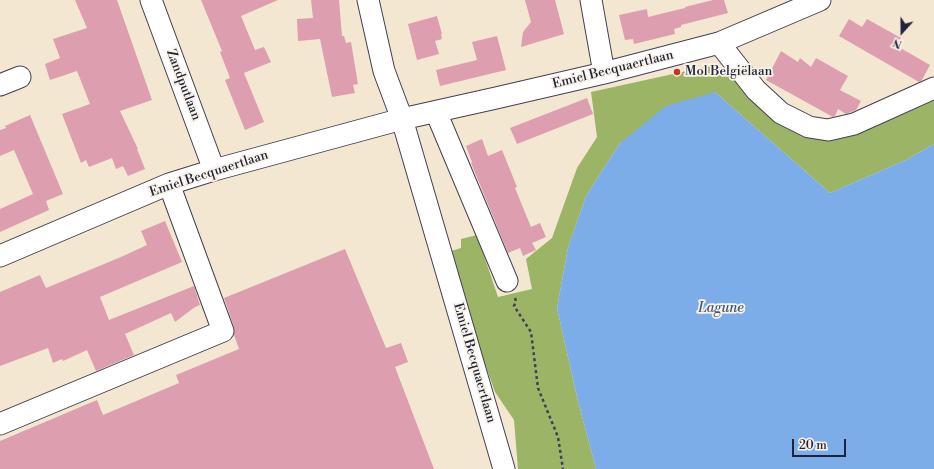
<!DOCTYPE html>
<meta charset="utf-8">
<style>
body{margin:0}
#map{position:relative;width:934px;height:469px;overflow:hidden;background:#f4e7d1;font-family:"Libre Bodoni",serif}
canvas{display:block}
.north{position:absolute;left:882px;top:12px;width:40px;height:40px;-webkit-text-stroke:3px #f7f3e8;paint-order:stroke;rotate:201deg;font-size:11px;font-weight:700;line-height:16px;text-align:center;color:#22223b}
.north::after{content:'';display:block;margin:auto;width:14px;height:18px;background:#22223b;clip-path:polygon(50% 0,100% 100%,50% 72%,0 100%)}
.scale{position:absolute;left:792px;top:439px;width:54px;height:18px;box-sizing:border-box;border:2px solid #22223b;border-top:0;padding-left:5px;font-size:12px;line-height:14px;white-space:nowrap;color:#22223b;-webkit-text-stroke:3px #f7f3e8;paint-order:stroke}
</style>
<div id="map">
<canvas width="934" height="469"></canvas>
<div class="north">N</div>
<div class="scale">20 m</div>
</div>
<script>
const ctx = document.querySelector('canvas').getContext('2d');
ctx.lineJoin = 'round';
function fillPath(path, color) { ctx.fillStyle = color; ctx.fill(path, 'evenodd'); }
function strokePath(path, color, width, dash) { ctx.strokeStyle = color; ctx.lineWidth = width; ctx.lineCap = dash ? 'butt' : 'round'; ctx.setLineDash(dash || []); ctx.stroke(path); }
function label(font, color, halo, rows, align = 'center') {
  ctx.font = font + ' "Libre Bodoni",serif'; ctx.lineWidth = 3.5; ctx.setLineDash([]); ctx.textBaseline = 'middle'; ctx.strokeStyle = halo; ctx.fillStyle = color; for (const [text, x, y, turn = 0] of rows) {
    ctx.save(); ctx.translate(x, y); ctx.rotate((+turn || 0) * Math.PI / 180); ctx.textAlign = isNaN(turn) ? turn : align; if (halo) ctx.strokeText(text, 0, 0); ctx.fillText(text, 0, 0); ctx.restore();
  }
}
fillPath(new Path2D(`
 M714 65 745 85 797 127 934 96V144L906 160 830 193 715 92 620 143 586 196 568 248 557 308 577 397 596 469H518L514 420 495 392 445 253 461 248V239L477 235 498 297 532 289 526 259 552 238 577 168 597 137 591 92Z`), '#9bb466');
fillPath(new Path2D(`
 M715 92 830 193 906 160 934 144V469H596L577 397 557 308 568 248 586 196 620 143 666 106Z`), '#7dade8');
fillPath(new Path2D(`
 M75 0H117L152 100 120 111 138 149H137L145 169 128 176 123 166 116 169 112 158 89 167 86 160 81 163 62 114 90 104 77 71 50 80 45 64 60 58 53 39 87 28Z
 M201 0H278L241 16 255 50 264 47 271 62 244 73 264 122 245 130 225 80 230 78 220 52 222 51Z
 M311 0H339L342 36H344L346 43 351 42 358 84 353 85 355 93 332 97 320 39 298 41 297 19 313 18Z
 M525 0H555L564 34 521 47 523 32 531 22Z
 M713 0H724L728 13 681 25V27L674 29 675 34 634 44 633 39 625 40 619 15 647 9 648 17 685 8V7Z
 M437 16 442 34H441L442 39 435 41 439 54 417 60 408 24Z
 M849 19 862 27 867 19 901 38 897 46 930 65 922 80 919 82 839 36Z
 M497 36 506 70 440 86 436 70 477 60 472 42Z
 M781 51 798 62 800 58 811 67 816 58 848 76 840 90 861 101 856 110 846 114 838 109 835 116 833 117 766 80Z
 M587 98 593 114 517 144 510 128Z
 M30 115 63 194 46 201 49 210 0 232V209L33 194 14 150 0 156V130L6 128 5 126Z
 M482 139 488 156 502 150 517 187 515 188 531 227 540 223 546 237 532 243 536 250 523 256 520 248 508 253 471 163 472 162 466 146Z
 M165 221 182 262 100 297 109 320 194 286 200 305 195 307 175 322 171 313 125 334 134 355 96 371 87 350 63 361 62 359 53 363 48 348 0 366V292L40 275 46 288 121 257 147 245 141 231Z
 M345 249 386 348 401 343 408 362 395 367 434 469H0V441L97 400 103 415 179 383 176 375 239 349 234 335V327L224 298Z`), '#dd9eb0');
const minor = new Path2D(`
 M151 0 214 170
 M368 0 384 71 402 119 504 469
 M591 0 604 73
 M719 43 756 90 781 113 809 127 828 130 854 124 934 88
 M0 85 20 77
 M436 112 507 281
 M0 256 169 184 214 170 402 119 496 98 604 73 719 43 820 0
 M0 424 223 331 169 184`);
strokePath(minor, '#424052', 23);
strokePath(new Path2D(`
 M515 298 516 301 514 306 531 332 538 388 558 437 563 469`), '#424052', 2.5, [3, 3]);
strokePath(minor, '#fff', 21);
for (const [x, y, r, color] of [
 [677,72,4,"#c8321e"]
]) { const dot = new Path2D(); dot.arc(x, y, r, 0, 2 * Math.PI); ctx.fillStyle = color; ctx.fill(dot); strokePath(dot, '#f7f3e8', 1.5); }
label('13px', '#22223b', '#f7f3e8', [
 ["Emiel Becquaertlaan",613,70,-14],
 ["Zandputlaan",183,85,69],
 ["Emiel Becquaertlaan",209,174,-18],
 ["Emiel Becquaertlaan",474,363,74]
]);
label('13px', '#22223b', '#f7f3e8', [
 ["Mol Belgiëlaan",685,72]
], 'left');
label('italic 14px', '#425378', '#f7f3e8', [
 ["Lagune",721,309]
]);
</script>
